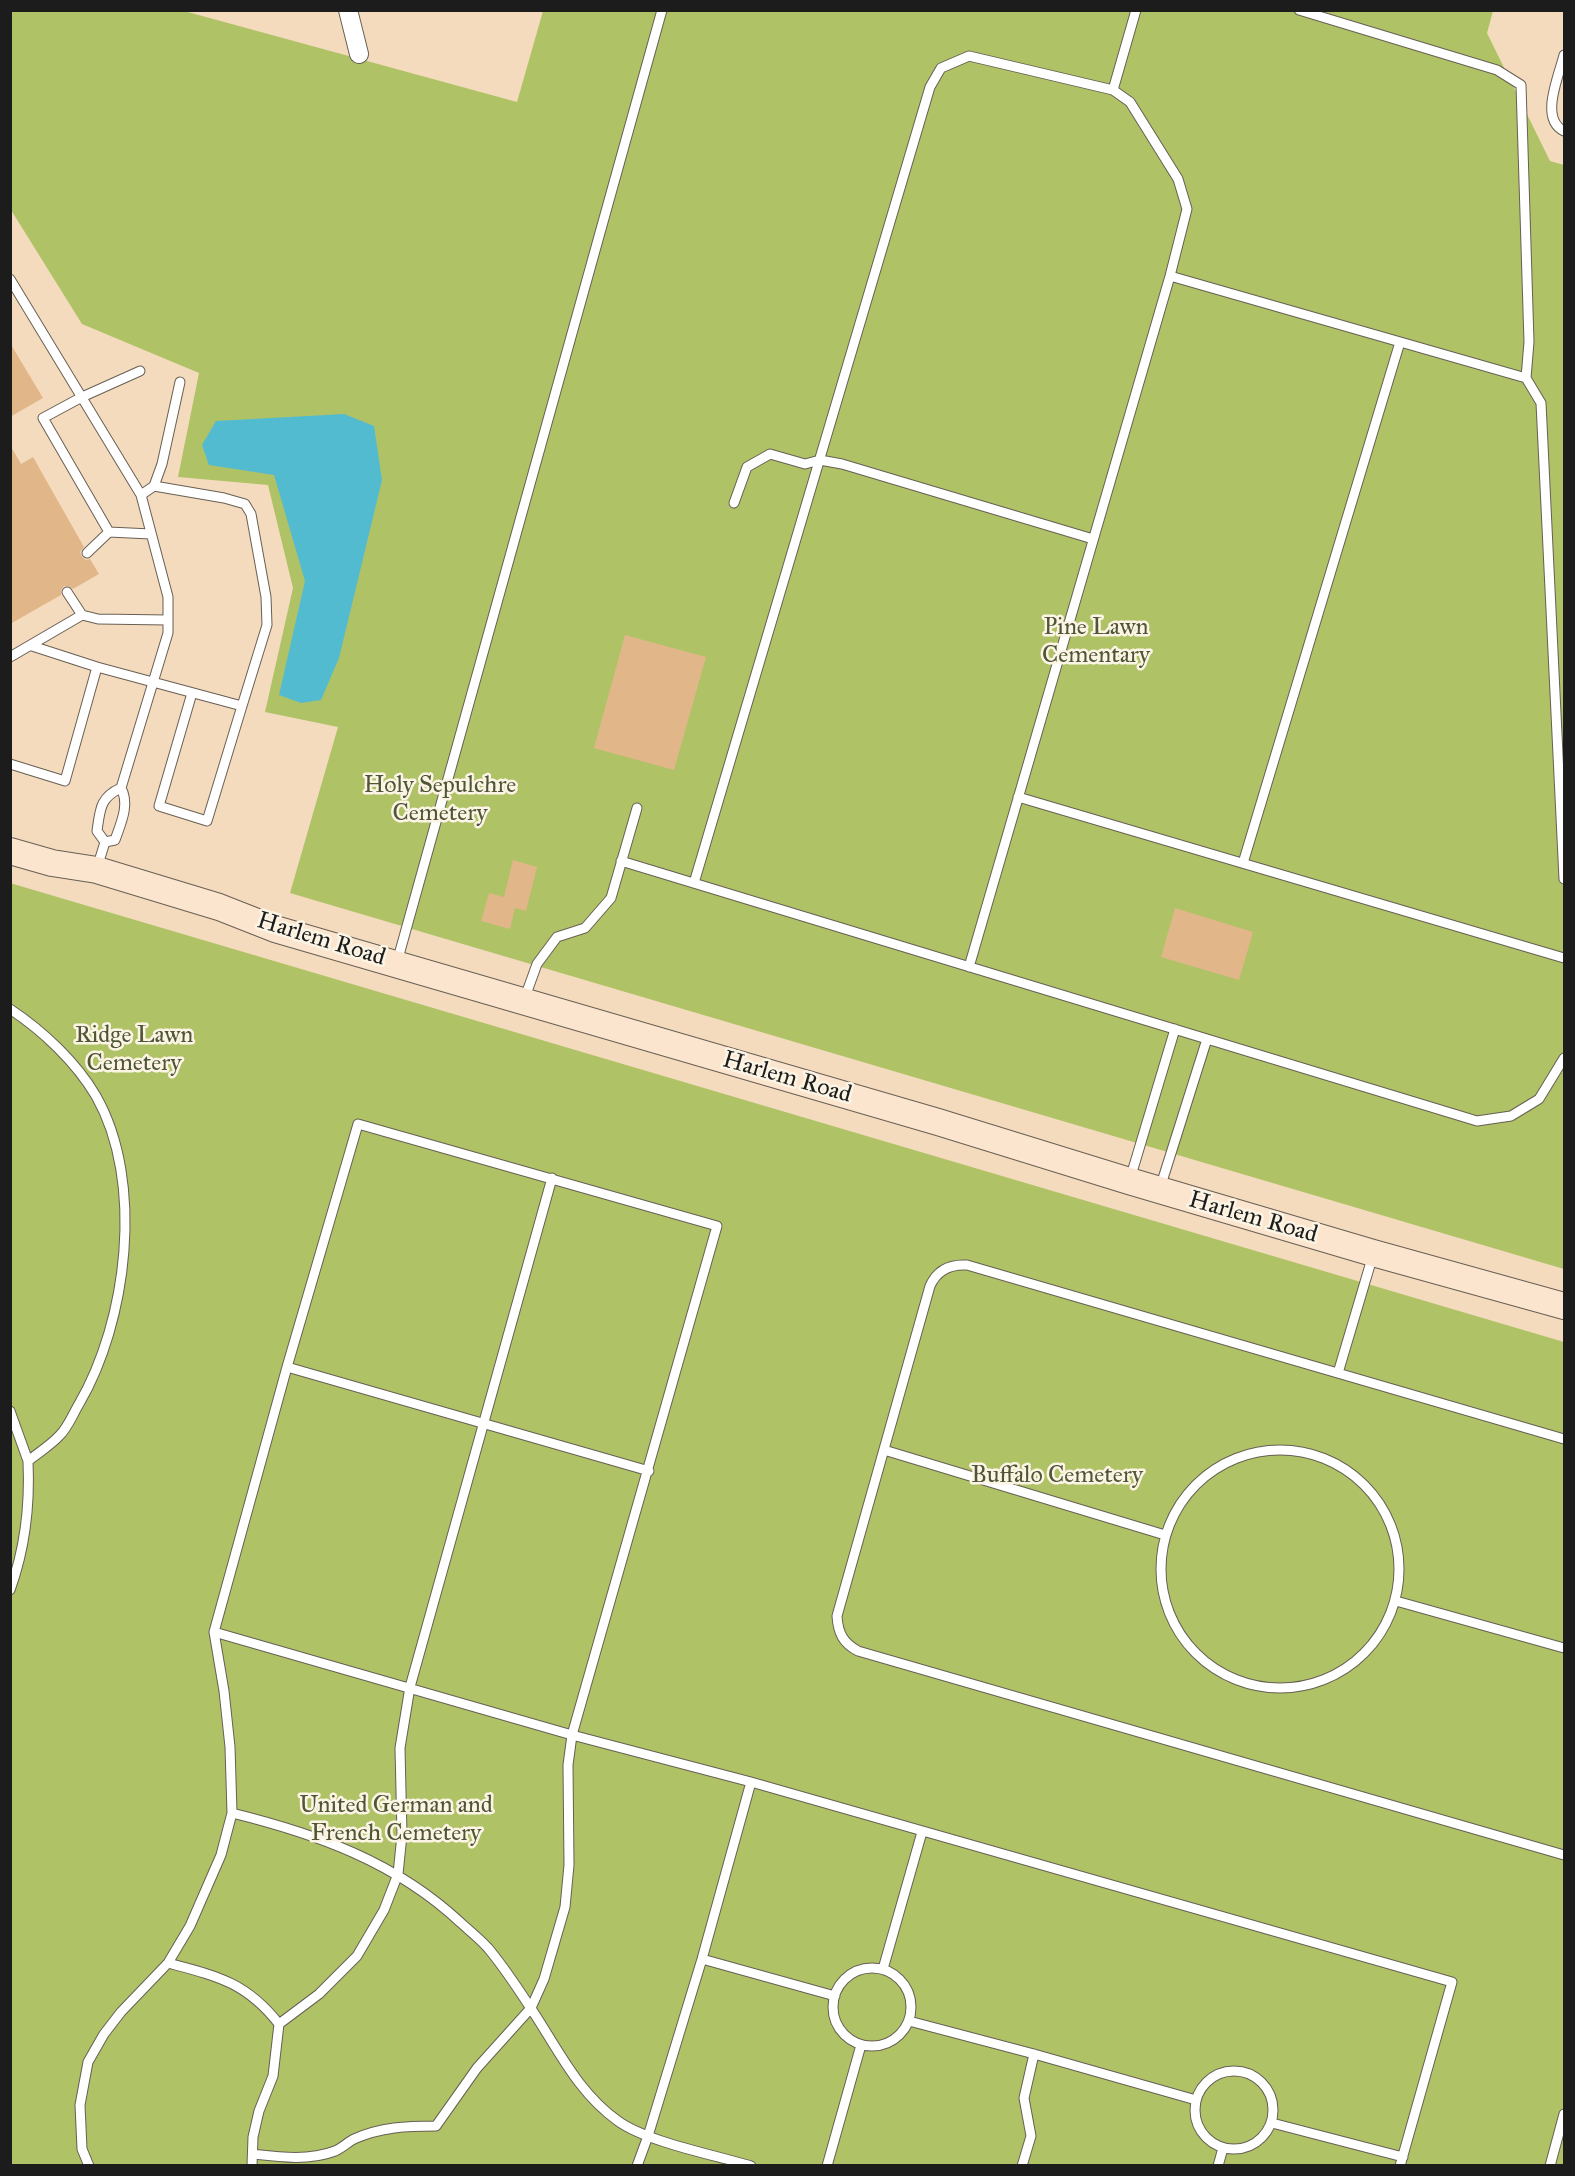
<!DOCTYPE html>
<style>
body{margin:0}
#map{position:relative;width:1575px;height:2176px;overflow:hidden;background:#f4dbbd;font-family:"IM FELL Great Primer",serif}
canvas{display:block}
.frame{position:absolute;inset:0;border:12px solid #1c1c1c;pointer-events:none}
</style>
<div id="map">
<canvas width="1575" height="2176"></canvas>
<div class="frame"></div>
</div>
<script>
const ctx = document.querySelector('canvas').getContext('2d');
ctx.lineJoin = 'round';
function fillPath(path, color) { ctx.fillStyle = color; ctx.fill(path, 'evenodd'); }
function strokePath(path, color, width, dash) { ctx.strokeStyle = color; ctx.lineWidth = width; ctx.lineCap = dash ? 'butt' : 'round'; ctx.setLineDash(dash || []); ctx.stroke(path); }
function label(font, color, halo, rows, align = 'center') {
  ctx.font = font + ' "IM FELL Great Primer",serif'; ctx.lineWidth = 5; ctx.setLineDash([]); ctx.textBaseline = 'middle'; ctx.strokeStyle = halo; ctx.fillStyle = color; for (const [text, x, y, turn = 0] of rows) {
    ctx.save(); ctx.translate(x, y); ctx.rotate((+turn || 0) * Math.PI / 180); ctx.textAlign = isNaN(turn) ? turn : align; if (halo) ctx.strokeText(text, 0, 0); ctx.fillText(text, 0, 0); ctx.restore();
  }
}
fillPath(new Path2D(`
 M11 11H184L517 102 543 11H1493L1487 33 1550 161 1564 165V1269L290 893 338 727 265 712 293 588 268 485 178 477 199 373 82 324 11 210Z
 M10 883 1564 1342V2165H11Z`), '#afc266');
fillPath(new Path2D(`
 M344 414 374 426 382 480 339 658 321 700 301 703 279 695 305 581 274 475 209 465 202 445 216 421Z`), '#53bbd0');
fillPath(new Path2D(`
 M10 343 43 398 10 417Z
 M10 445 21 464 33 457 84 547 80 552 82 557 86 560 90 559 99 574 73 589 69 586H64L61 590V595L10 624Z
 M625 635 706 657 674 770 594 748Z
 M513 860 537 867 526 911 515 908 510 929 481 921 489 893 504 897Z
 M1175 908 1253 932 1239 980 1161 957Z`), '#e1b78a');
const service = new Path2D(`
 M1299 10 1497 70 1521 85 1529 342 1526 378
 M1564 55C1559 76 1539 119 1564 131
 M1113 90 1136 10
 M1170 276 1526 378 1541 403 1564 879
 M10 279 141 495 168 597V633L121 788C130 804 121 823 115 840L105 842
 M140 371 82 397 43 418 109 532 151 534
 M141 495 154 486 162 464 180 382
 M734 503 747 467 770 454 805 464 820 460 842 464 1093 539
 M87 553 109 532
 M67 592 82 615
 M32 646 97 667
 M10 657 82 615 98 619 168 620
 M192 693 159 806 207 821 242 706
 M10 764 65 781 97 667 242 706 267 625 266 597 251 514 245 504 224 498 154 486
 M1018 797 1564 958
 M105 842 97 831C100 810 100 797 121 788
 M621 861 1477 1121 1511 1116 1539 1099 1564 1058
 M1243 863 1400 342
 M97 868 105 842
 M694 883 930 87 941 68 969 56 1113 90 1130 102 1178 179 1187 209 1170 276 969 967
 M397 962 662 10
 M524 1000 537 964 557 937 585 928 611 898 637 808
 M10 1009C43 1031 76 1062 96 1096 145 1182 127 1322 79 1404 73 1414 68 1427 60 1435 51 1445 38 1453 28 1461 30 1504 25 1549 10 1590
 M1130 1179 1175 1029
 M1160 1188 1207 1039
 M287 1367 649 1471
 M1338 1373 1373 1255
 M10 1411 28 1461
 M1564 1439 967 1265C950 1264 937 1270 930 1286L837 1616C838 1633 843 1643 858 1651L1564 1855
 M1161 1569a119 119 0 1 1 238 0a119 119 0 1 1-238 0Z
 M884 1450 1165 1535
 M1396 1601 1564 1648
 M214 1632 572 1735 751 1782 1452 1982 1400 2166
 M232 1813C317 1834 396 1862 461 1923 470 1931 480 1939 488 1948 503 1966 517 1987 530 2007 557 2047 577 2092 618 2121 647 2142 715 2155 751 2166
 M702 1959 835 1996
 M168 1963C217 1976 246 1982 279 2024L273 2076 259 2111 253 2137 252 2166
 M833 2007a39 39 0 1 1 78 0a39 39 0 1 1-78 0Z
 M883 1969 922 1832
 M909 2021 1034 2054 1196 2100
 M279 2024 319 1994 357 1956 384 1910 398 1874 402 1835 400 1748 410 1687 552 1178
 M1195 2110a39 39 0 1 1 78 0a39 39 0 1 1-78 0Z
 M1272 2123 1403 2157
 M89 2166 82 2149 80 2105 88 2062 104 2034 121 2012 168 1963 190 1926 221 1855 232 1813 230 1747 224 1691 214 1632 287 1367 358 1124 717 1226 572 1735 568 1765 569 1865 565 1907 544 1979 531 2008 477 2068 436 2126C407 2126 381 2127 354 2139 348 2142 342 2148 335 2151 309 2161 279 2157 253 2154
 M637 2166 648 2136 702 1959 751 1782
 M827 2166 861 2045
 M1022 2166 1031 2136 1024 2098 1034 2054
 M1218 2166 1223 2148
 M1550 2166 1564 2114`);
const minor = new Path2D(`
 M348 10 359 54`);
const secondary = new Path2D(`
 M10 851 52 863 97 870 219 907 275 929 938 1122 1129 1181 1373 1253 1564 1306`);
strokePath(service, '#685f54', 11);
strokePath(minor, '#685f54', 20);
strokePath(secondary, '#685f54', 28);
strokePath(service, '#fff', 9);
strokePath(minor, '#fff', 18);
strokePath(secondary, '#fbe5cf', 26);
label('24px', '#4f5636', '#fcf5e5', [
 ["Pine Lawn",1096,628],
 ["Cementary",1096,656],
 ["Holy Sepulchre",440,786],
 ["Cemetery",440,814],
 ["Ridge Lawn",134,1036],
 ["Cemetery",134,1064],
 ["Buffalo Cemetery",1057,1476],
 ["United German and",396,1806],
 ["French Cemetery",396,1834]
]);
label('24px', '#1c1c1c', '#fcf5e5', [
 ["Harlem Road",321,940,17],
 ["Harlem Road",787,1078,16],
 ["Harlem Road",1253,1218,16]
]);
</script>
